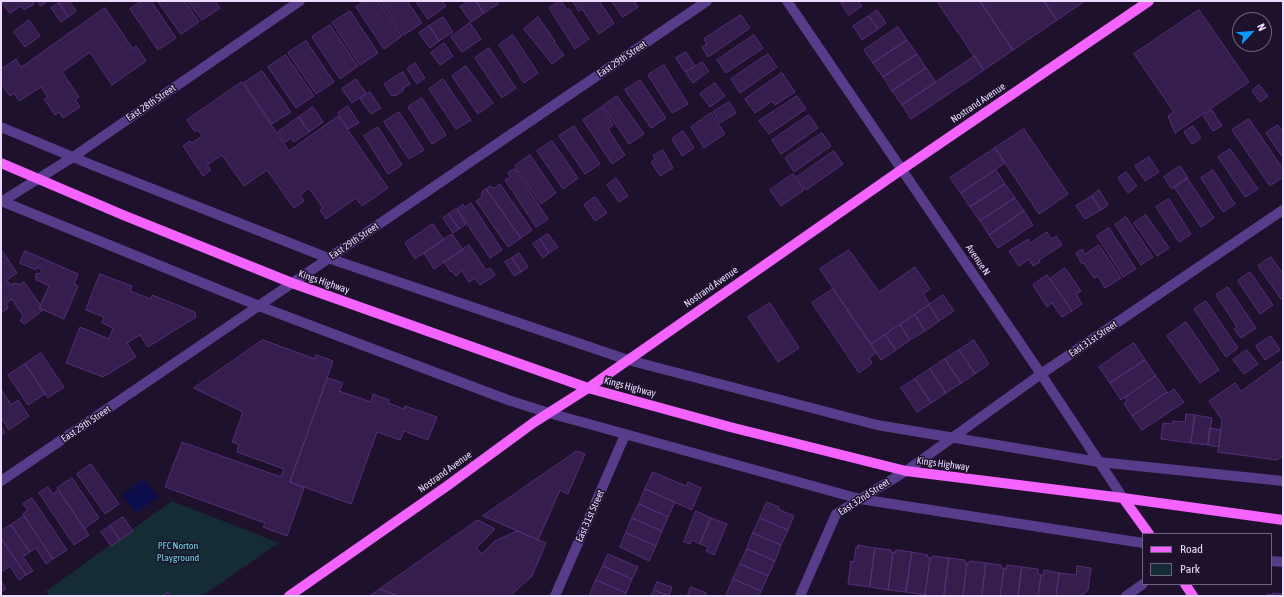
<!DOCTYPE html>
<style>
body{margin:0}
#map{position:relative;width:1284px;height:597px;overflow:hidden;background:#1e112b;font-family:"Asap Condensed",sans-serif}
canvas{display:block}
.frame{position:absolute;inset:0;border:2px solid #eadbff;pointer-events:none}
.legend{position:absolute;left:1142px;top:533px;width:130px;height:52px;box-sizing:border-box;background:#1e112b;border:1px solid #706280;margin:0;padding:5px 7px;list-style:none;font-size:12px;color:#eadbff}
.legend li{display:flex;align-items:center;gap:8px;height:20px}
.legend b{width:20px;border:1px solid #706280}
.north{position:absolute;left:1232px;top:12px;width:40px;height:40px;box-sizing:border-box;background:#1e112b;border:1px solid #706280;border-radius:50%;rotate:64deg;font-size:11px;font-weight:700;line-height:16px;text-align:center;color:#eadbff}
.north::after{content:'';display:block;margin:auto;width:14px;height:18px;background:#079bff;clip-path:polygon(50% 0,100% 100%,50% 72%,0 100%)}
</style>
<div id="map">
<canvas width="1284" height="597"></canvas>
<div class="frame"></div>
<ul class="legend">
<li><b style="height:5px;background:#f462ff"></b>Road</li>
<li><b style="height:11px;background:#142c35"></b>Park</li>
</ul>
<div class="north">N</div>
</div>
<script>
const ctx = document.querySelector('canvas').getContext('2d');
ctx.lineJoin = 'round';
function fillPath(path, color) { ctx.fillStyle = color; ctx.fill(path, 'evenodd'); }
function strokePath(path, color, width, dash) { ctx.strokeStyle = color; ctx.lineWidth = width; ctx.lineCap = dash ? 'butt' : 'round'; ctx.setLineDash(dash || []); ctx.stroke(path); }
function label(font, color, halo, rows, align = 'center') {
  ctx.font = font + ' "Asap Condensed",sans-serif'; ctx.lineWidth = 3; ctx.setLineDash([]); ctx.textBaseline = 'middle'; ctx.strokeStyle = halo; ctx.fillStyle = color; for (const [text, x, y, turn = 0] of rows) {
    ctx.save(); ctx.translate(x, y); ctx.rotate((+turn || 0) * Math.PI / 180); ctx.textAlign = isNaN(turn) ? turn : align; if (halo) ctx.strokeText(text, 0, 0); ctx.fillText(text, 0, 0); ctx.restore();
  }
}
fillPath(new Path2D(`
 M172 501 279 543 202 596H49L46 591Z`), '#142c35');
fillPath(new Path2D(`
 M144 479 158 497 136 513 122 495Z`), '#0b0e4b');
const building = new Path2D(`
 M1 1H32L34 4 24 10 21 6 10 13Z
 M38 1H48L41 6Z
 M62 1H69L76 11 68 17 59 3Z
 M142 1H151L176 38 158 50 130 9Z
 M158 1H185L199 22 181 34Z
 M188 1H215L220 8 202 20Z
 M365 1H378L402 36 384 49 356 7Z
 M381 1H407L422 23 404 35Z
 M416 1H442L446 6 428 19Z
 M470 1H476L484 13 471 22 460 7Z
 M476 1H497L498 4 484 13Z
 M561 1 567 10 569 9 589 39 575 49 549 8Z
 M573 1H599L614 23 599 34 582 9 579 11Z
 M612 1H634L638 7 623 17Z
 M840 1H858L862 6 849 15Z
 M937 1H980L1013 50 984 70Z
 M980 1H1044L1057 20 1013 50Z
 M1044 1H1085L1057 20Z
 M59 3 68 17 61 22 51 8Z
 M105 8 133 49 136 46 146 61 112 85 90 52 62 72 79 97 75 100 80 107 63 118 59 112 55 115 44 99 48 97 41 87 19 101 14 93 10 96 1 84V65L3 68 16 59 21 67Z
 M877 10 886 23 878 29 869 16Z
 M1199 10 1249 82 1175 133 1168 116 1174 112 1134 54Z
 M350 11 378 53 360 65 332 23Z
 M741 15 750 28 708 57 702 47 707 44 704 39Z
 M869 16 878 29 862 40 853 26Z
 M443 17 453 32 439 41 429 26Z
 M538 17 555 41 554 42 564 55 552 64 524 29Z
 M29 20 40 36 25 47 14 32Z
 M470 23 481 39 462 52 451 37Z
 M330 25 358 66 340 79 312 37Z
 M429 26 439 41 430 48 419 33Z
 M898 27 907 40 873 63 864 50Z
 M513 35 538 73 524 83 499 45Z
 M754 35 763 48 726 73 717 60Z
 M907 40 917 54 883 77 873 63Z
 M306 41 334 82 316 94 288 53Z
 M444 43 453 56 440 65 431 53Z
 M489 48 516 88 502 98 475 58Z
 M686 52 695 66 685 72 676 58Z
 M768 54 777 67 740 93 731 79Z
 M917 54 926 68 892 91 883 77Z
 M286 55 314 96 296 108 268 67Z
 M975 56 984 70 911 119 902 105Z
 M702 62 709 71 693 83 686 73Z
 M415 63 425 78 417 84 407 69Z
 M664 65 688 104 672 113 648 75Z
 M466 66 493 103 478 114 452 76Z
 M926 68 936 82 902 105 892 91Z
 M262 71 291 112 272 124 244 83Z
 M403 72 410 84 403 88 404 89 402 90 403 91 395 96 394 95 392 96 384 84Z
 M782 73 795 92 775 105 772 101 755 113 745 99Z
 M356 79 366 93 352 103 342 89Z
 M443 79 471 120 456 129 429 89Z
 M640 80 666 118 651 128 625 90Z
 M242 82 289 151 338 116 388 188 362 206 356 198 326 219 320 210 323 208 309 188 300 195 304 201 294 208 267 170 244 186 222 155 207 165 211 170 203 176 183 146 190 141 192 143 202 136 198 130 195 132 187 120Z
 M715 83 725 96 710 107 700 94Z
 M1259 85 1268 96 1260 102 1252 91Z
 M370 92 381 108 371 114 360 99Z
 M617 96 644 134 629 144 603 106Z
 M797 96 806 109 769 134 759 121Z
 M422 98 446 135 432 144 408 107Z
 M729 102 736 113 720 123 713 112Z
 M348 106 359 123 348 129 338 113Z
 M313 107 323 122 309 132 299 117Z
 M602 107 613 125 608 129 625 155 612 164 583 120Z
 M1212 110 1222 126 1213 131 1203 116Z
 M399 112 424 150 409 159 384 122Z
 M711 113 725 134 704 148 691 127Z
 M809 115 818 128 781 154 772 140Z
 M299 117 309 132 294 142 291 138 285 142 278 132Z
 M1249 119 1283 169V177L1270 186 1232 130Z
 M1278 125 1283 132V158L1266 133Z
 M574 126 600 164 585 174 559 136Z
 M1193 126 1201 138 1192 144 1184 132Z
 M378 127 402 165 388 174 364 136Z
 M1024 129 1068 194 1039 214 995 148Z
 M683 131 694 148 682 156 672 139Z
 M822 133 831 146 794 172 785 158Z
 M552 141 578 178 563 189 537 151Z
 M995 148 1005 163 961 193 950 178Z
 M1230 149 1258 189 1245 197 1218 157Z
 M663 150 673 168 660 176 651 162 655 159 653 156Z
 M834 151 843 164 806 190 797 177Z
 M530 155 556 193 541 204 515 166Z
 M1149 157 1159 172 1145 181 1135 166Z
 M1180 166 1188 178 1172 189 1164 177Z
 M515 169 548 219 536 227 505 180 511 177 508 173Z
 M996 170 1005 184 970 207 961 193Z
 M1213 170 1235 204 1223 212 1201 178Z
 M1126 172 1137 186 1128 193 1118 178Z
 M793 174 804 190 781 206 770 190Z
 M616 178 628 196 619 202 607 185Z
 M1187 178 1214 218 1201 227 1174 187Z
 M500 184 532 230 521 238 486 189 490 186 494 188Z
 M1005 184 1015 198 980 221 970 207Z
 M486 189 521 238 508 247 476 201 482 197V192Z
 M1099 190 1108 205 1101 210 1092 196Z
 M1092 196 1101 210 1085 219 1076 206Z
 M595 197 607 213 595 221 584 205Z
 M1015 198 1024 211 989 235 980 221Z
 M1169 199 1191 234 1179 242 1156 207Z
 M471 203 502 250 490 258 457 209 463 204 465 207Z
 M456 209 466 224 459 229 449 214Z
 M1024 211 1033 225 998 248 989 235Z
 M449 214 459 229 453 233 443 218Z
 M1146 215 1169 248 1157 256 1134 223Z
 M1126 217 1153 257 1141 265 1115 225Z
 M433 224 444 240 415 259 405 243Z
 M1109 228 1136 269 1123 277 1097 236Z
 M1047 232 1051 239 1056 236 1062 245 1039 260 1040 262 1033 266 1029 259 1019 266 1009 251 1028 239 1030 243Z
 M452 234 463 250 434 269 424 253Z
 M548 234 558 247 549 253 540 239Z
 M540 239 549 253 543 258 533 244Z
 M469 245 486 270 490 268 495 275 480 285 475 278 469 282 462 271 456 276 452 271 451 272 444 262Z
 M1099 245 1121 278 1105 288 1098 276 1094 278 1084 263 1082 264 1076 253 1082 249 1085 254Z
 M849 250 879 292 915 267 930 289 923 294 930 304 871 344 820 269Z
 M1 251H2L17 273 7 280 10 285 16 283 18 285 24 282 41 306 39 308 43 310 25 324 20 321 23 316 12 299 6 303 8 307 7 309 4 311H1Z
 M25 251 78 274 74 284 78 286 64 319 39 308 49 286 36 280V274L40 273 42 270 37 267 36 270 20 263Z
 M519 253 528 267 521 272 512 258Z
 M1271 257 1283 274V299H1281L1258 266Z
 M512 258 521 272 514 276 505 262Z
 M1065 268 1081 291 1076 294 1082 304 1072 311 1050 279Z
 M1250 272 1273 305 1260 314 1238 281Z
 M100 274 132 286 130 291 151 299 152 295 195 312 196 317 148 347 140 335 127 343 136 357 103 377 66 363 80 327 109 339 113 328 102 323 104 317 86 310Z
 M1047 275 1072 311 1062 317 1052 303 1047 307 1033 285Z
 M1228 287 1256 328 1241 338 1234 329 1237 327 1216 295Z
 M833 289 876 353 869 358 872 363 859 373 812 303Z
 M943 295 954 311 939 321 929 305Z
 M1206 301 1238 348 1226 357 1194 309Z
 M770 303 799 348 778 362 748 317Z
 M929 305 939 321 925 331 915 315Z
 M915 315 925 331 910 340 900 325Z
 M1186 322 1219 370 1200 383 1167 336Z
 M900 325 910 340 896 350 885 335Z
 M885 335 896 350 881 360 871 344Z
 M1271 336 1280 350 1265 360 1256 346Z
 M263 340 315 359 316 355 333 361 290 482 304 488 287 536 263 527 265 523 165 487 182 442 281 477 284 469 237 452 239 445 232 442 243 412 194 388Z
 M974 340 989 364 975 374 959 350Z
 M1134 343 1145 360 1110 383 1099 367Z
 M959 350 975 374 961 383 945 359Z
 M1247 350 1258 364 1244 374 1233 360Z
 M41 353 64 387 48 398 25 364Z
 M945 359 961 383 946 393 930 369Z
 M1145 360 1156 376 1121 400 1110 383Z
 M1283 361V456L1277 460 1218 452 1222 420 1209 401 1235 383 1241 391Z
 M25 364 45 394 28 405 8 375Z
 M930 369 946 393 931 403 915 379Z
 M1156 376 1167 392 1132 416 1124 403 1127 401 1125 398Z
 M328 378 343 383 339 391 371 402 373 394 389 400 388 403 404 409 405 406 437 417 428 440 404 431 400 440 377 432 351 504 290 482Z
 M915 379 931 403 917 412 901 388Z
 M1 389 11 405 18 400 29 416 9 430 1 418Z
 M1174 389 1184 402 1142 430 1132 416 1167 392 1168 393Z
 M1186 414 1195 415 1191 443 1161 439 1163 423 1172 424 1173 421 1185 422Z
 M1195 415 1212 418 1208 445 1191 443Z
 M1 426 5 433 1 435Z
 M1210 428 1221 430 1219 447 1208 445Z
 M577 451 585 454 568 494 560 490 538 540 483 516Z
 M91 464 119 504 105 514 77 474Z
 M653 472 686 486 688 482 701 488 692 510 645 489Z
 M72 478 99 518 84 529 57 488Z
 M48 487 53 494 58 490 89 535 74 545 39 493Z
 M645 489 675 502 668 517 639 504Z
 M32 498 67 550 53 559 23 514 28 510 23 504Z
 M767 502 779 507 778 509 794 516 788 530 760 518Z
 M639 504 668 517 662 531 632 518Z
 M696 511 711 518 700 544 692 540 690 544 684 542Z
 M24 516 53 559 46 564 36 548 30 552 11 525Z
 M123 517 133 531 120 540 110 526Z
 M632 518 662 531 656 546 626 533Z
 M711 518 727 524 714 555 706 551 708 547 700 544Z
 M760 518 788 530 781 545 753 533Z
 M478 520 495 529 476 548 482 554 495 541 517 531 546 543 532 576 510 596H398L380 589Z
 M11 525 30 552 23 557 33 571 26 575 1 538V531Z
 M110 526 120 540 111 546 101 532Z
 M626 533 656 546 649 561 620 547Z
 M753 533 781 545 775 561 747 549Z
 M1 538 26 575 19 580 10 566 3 571 1 568Z
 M858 545 875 548 870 587 848 584 851 561 854 562 856 547 858 548Z
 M875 548 891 550 890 552H893L888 590 870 587Z
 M747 549 775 561 768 576 740 564Z
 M896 550 912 552 906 592 888 590 893 552 895 553Z
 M912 552 928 555 927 557 930 558 925 595 906 592Z
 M608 554 638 567 632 579 603 566Z
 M933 556 949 558 944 596 925 595 930 558H932Z
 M949 558 965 560V563H967L963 596H944Z
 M970 561 986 563 982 596H963L967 563H969Z
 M986 563 1001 565V568H1004L1000 596H982Z
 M740 564 768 576 761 591 733 579Z
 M1007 565 1022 567 1018 596H1000L1004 568 1006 569Z
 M603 566 632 579 626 593 596 580Z
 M1077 566 1091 568 1088 590 1082 596H1056L1059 573 1076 575Z
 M1022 567 1038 569V574L1041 575 1038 596H1018Z
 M1044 570 1059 573 1056 596H1038L1041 575H1043Z
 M733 579 761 591 759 596H726Z
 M596 580 626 593 625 596H594L590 594Z
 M1 581 6 589 1 592Z
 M657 582 672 587 669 596 654 590Z
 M691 587 706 593 705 596H690L688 595Z
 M380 589 398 596H370Z
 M654 590 669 596H651Z
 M169 592 171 596H163Z
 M1273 593 1283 594V596H1267L1268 594 1273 595Z`);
fillPath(building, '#351d4d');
strokePath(building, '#542f79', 1);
strokePath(new Path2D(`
 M787 1 1041 374 1123 498
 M1 127 92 165 328 258 628 360 877 425 1099 462 1283 481
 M1 201 259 306 508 400 549 413 860 499 1143 543
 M1 202 73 157 300 1
 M1 481 707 1
 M1271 561 1283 562
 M555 596 625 435
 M800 596 836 514 906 471 1041 374 1283 210
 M1126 596 1143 584`), '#573c8b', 10);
strokePath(new Path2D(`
 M1 163 123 215 292 283 588 388 730 427 906 471 1123 498 1283 520
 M1123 498 1149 534
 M1185 584 1193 596
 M289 596 447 486 533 423 588 388 901 170 1149 1`), '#f462ff', 10);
label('10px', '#eadbff', '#1e112b', [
 ["East 29th Street",622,59,-34],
 ["East 28th Street",151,103,-34],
 ["Nostrand Avenue",978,103,-34],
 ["East 29th Street",354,241,-34],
 ["Avenue N",978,260,56],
 ["Kings Highway",324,282,19],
 ["Nostrand Avenue",711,287,-35],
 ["East 31st Street",1093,339,-34],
 ["Kings Highway",630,387,15],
 ["East 29th Street",86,424,-34],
 ["Kings Highway",943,464,8],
 ["Nostrand Avenue",445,472,-36],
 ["East 32nd Street",864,497,-33],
 ["East 31st Street",590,516,-66]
]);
label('10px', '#64dbe2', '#1e112b', [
 ["PFC Norton",178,546],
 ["Playground",178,558]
]);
</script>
